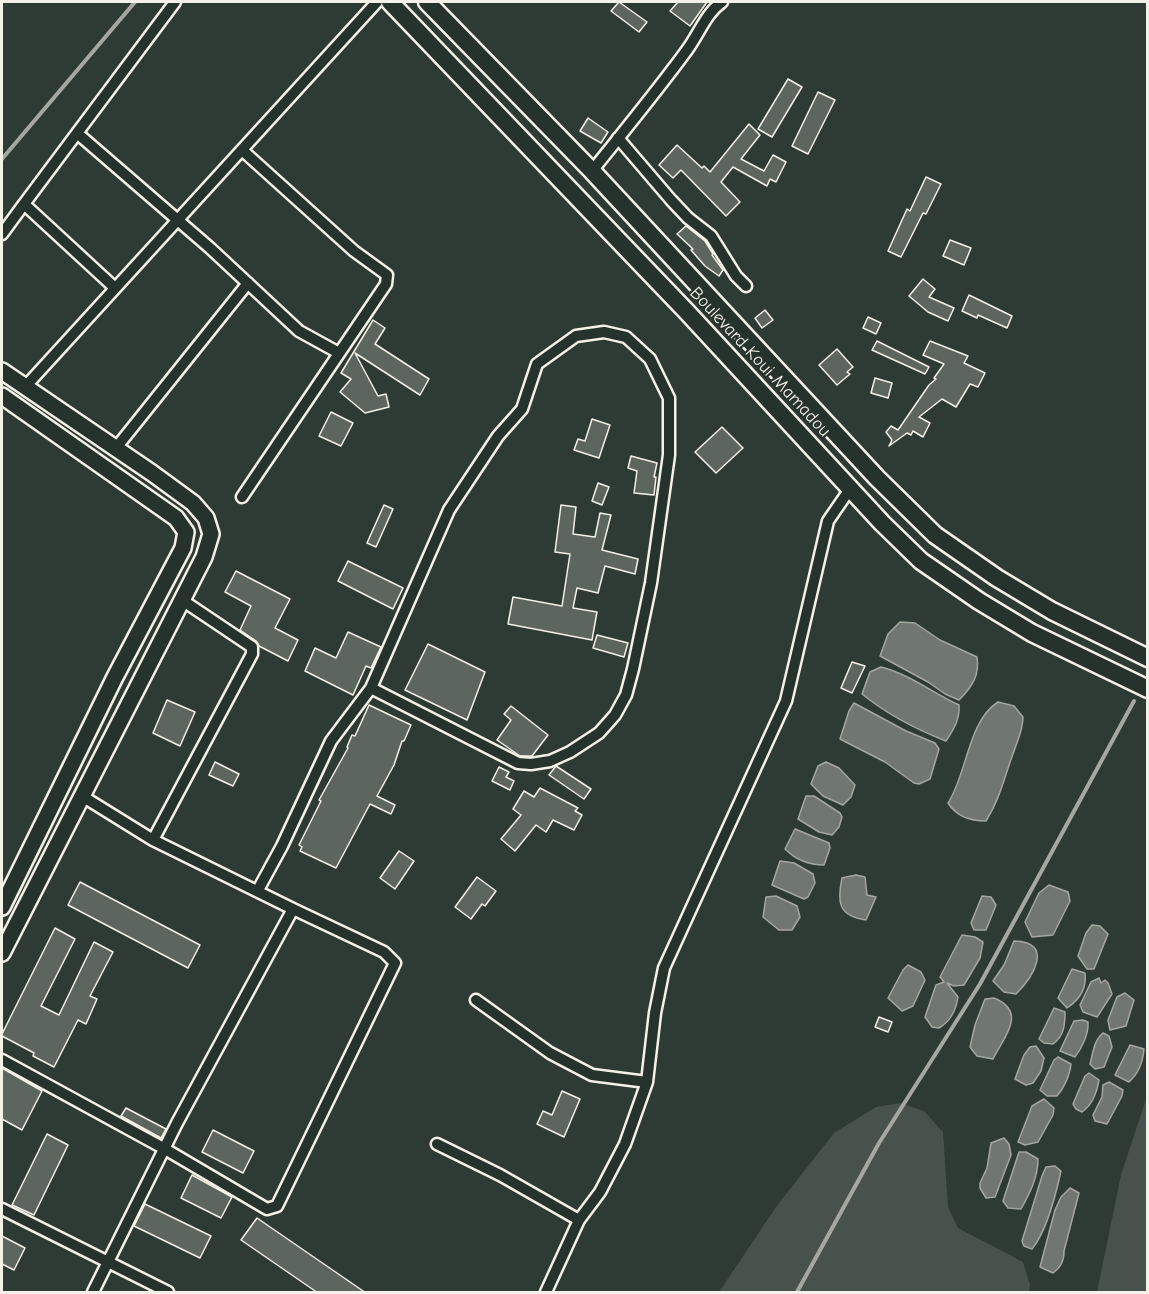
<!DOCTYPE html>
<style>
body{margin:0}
#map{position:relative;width:1149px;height:1294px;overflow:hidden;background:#2e3b34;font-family:"Comic Neue",sans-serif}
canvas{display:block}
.frame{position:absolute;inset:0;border:3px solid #f4f1e8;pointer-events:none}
</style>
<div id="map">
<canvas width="1149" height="1294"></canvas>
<div class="frame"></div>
</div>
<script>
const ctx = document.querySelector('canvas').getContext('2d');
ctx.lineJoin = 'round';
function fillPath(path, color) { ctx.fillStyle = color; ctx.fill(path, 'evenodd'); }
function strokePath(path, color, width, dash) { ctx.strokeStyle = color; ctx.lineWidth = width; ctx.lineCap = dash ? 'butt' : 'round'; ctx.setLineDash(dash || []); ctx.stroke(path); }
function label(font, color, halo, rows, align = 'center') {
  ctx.font = font + ' "Comic Neue",sans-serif'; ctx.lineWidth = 4.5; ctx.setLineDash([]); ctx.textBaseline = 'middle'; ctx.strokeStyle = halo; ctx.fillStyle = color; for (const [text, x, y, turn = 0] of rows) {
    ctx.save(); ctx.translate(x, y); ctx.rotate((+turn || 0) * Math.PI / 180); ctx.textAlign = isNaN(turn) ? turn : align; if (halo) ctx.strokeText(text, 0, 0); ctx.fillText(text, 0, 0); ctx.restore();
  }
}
fillPath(new Path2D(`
 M1147 1096V1292H1097L1121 1175Z
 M900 1103 924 1111 943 1132 948 1207 958 1228 1023 1262 1030 1285 1029 1292H719L776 1207 834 1133 876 1107Z`), '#48524c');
const water = new Path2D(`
 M900 622 915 623 940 640 977 657C980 675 972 687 959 700L945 694 928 682 880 656 888 634Z
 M881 667C909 674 933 693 959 705 960 719 954 729 946 741 915 729 888 715 862 694L870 672Z
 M998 702 1014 706 1023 717C1023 731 1017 741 1013 754 1004 778 1000 799 986 821 970 821 957 817 948 803 967 774 968 721 998 702Z
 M854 703 906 731 935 743 939 749 930 779 919 784 914 783 885 762 840 739 849 711Z
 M826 762 839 768 855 785 851 797 843 805 823 796 811 784 818 766Z
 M806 796H814L840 813 842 817 839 827 832 835 819 832 798 819Z
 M795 829 829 843 830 848 824 865C809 865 796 860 785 849Z
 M780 861 794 863 813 874 815 883 808 897 804 899 772 885Z
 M856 875 865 877 867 895 876 897 866 920C838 916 837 902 842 878Z
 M1049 885 1068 892 1070 901 1053 935 1032 937 1025 922 1039 893Z
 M776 896 797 906 800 917 792 930H779L763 917 766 897Z
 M982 896 991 897 996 905 986 930H974L971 923Z
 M1092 925 1100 926 1108 934 1094 969H1087L1078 956 1086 933Z
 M962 935 975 937 983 942 980 958 964 985 954 986 947 983 958 997C956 1011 951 1021 939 1028L932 1027 925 1017 936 985 944 982 940 977Z
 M1014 941C1055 942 1033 977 1016 994L1004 992 993 981 1004 965Z
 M908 965 921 972 925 980 913 1006 902 1011 888 998 903 970Z
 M1072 969 1085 973C1087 988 1079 1000 1067 1008L1058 998Z
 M1099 978 1101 983 1105 980 1108 983 1112 994 1097 1017 1083 1012 1080 1005 1091 982Z
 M1125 993 1134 1000 1126 1026 1110 1030 1108 1020 1117 997Z
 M994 998C1028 1012 1004 1037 993 1059L977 1056 970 1047 975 1025 985 999Z
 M1054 1008 1065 1012C1065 1025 1064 1036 1053 1044L1044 1043 1039 1039Z
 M1083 1020 1088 1022C1089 1033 1082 1048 1075 1057L1060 1051 1074 1021Z
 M1103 1033 1109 1036 1112 1047 1104 1067 1095 1069 1090 1064C1093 1053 1094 1040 1103 1033Z
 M1130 1045 1144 1049C1143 1062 1139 1073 1129 1082L1115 1075Z
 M1036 1046 1044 1058 1041 1071 1033 1083 1026 1085 1015 1079 1024 1055 1030 1047Z
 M1058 1057 1071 1064C1070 1075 1064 1088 1057 1096H1047L1040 1090 1054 1060Z
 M1089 1073 1099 1080C1097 1092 1092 1105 1082 1112L1076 1109 1073 1104 1085 1076Z
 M1109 1082 1123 1090 1122 1096 1107 1124 1095 1121 1093 1115 1102 1097 1103 1085Z
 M1044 1099 1054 1108 1053 1115 1038 1142 1025 1145 1018 1142 1032 1106Z
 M1004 1138 1009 1144 1011 1155 995 1197 986 1198 980 1188V1183L987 1168 991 1143Z
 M1019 1152H1026L1038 1159C1038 1177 1030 1193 1021 1209L1008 1208 1003 1201Z
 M1055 1166 1061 1171C1056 1194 1047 1231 1032 1249L1024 1246 1022 1241 1042 1176 1046 1167Z
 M1070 1188 1079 1193 1064 1251C1064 1261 1061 1267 1053 1273L1040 1267 1055 1210 1061 1197Z`);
fillPath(water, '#6f7770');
strokePath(water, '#a4a8a0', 1.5);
strokePath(new Path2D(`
 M2 159 135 2
 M797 1292 879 1143 980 984 1134 701`), '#a4a8a0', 4);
const building = new Path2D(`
 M619 2 647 22 639 32 611 11Z
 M678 2H707L690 26 670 11Z
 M788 79 802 87 772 137 758 129Z
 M818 92 835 100 808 154 792 146Z
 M588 118 608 132 601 143 580 131Z
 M749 124 760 135 741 159 764 171 773 155 786 162 776 182 770 179 767 186 733 167 721 182 740 202 726 216 681 170 673 178 659 165 677 145 702 168 704 166 710 172Z
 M926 177 941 184 926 214 923 213 901 257 888 251 907 209 910 211Z
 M686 226 705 241 713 254 712 255 723 270 719 276 705 266 691 250 693 249 677 234Z
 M950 240 971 248 964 265 943 256Z
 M923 279 935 289 929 297 954 308 948 321 928 312 909 296Z
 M969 295 1012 316 1007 328 978 315 977 318 962 311Z
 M765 310 773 320 762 328 755 318Z
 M868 317 881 323 876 334 863 328Z
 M373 320 385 328 375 344 429 379 420 395 355 353 378 396 386 394 389 407 365 413 340 392 351 379 341 373Z
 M877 341 929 367 925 374 872 350Z
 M930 341 968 356 964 363 985 373 978 387 970 384 956 407 942 399 919 417 930 423 923 437 913 431 911 435 907 433 889 446 892 440 886 432 891 426 898 430 929 385 936 379 934 378 944 364 923 355Z
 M837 349 853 367 847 372 850 374 837 385 819 365Z
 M875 378 892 383 888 398 871 393Z
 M331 412 353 423 341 446 319 436Z
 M592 419 610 425 599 458 574 450 578 439 585 441Z
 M722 427 743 448 716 473 695 452Z
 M631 456 657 463 654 477H656L654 495 634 493 637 471 628 468Z
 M598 483 609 487 602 505 592 501Z
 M384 505 393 509 376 547 367 543Z
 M561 505 576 507 573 534 595 537 600 513 611 515 602 550 638 559 635 574 605 566 598 593 577 588 573 608 597 612 592 640 508 624 513 597 562 606 570 554 555 552Z
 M348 561 403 588 393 609 338 581Z
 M236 571 290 599 275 628 298 640 288 661 259 646 256 641 240 630 251 606 225 592Z
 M348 632 381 647 371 668 366 666 353 695 305 671 315 648 336 658Z
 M597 635 628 643 624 657 593 648Z
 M428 644 485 672 467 720 405 690Z
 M852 662 865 666 852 693 841 688Z
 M167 700 195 712 180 746 153 733Z
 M369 705 411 725 404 741H402L394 765 377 796 395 805 391 814 370 804 336 868 300 851 302 847 299 845 321 801 319 800 348 748 347 747 352 735 355 736Z
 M511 706 548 735 532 756H520L497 740 511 720 504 714Z
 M215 762 239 774 233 786 209 775Z
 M556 766 591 789 584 799 549 775Z
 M499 767 509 772 506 777 514 781 510 790 492 781Z
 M540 788 578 808 575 811 582 815 574 830 553 820 546 832 536 825 515 851 501 839 521 815 513 809 524 791 534 797Z
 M399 851 414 861 395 889 380 878Z
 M477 877 496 891 485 906 482 904 471 919 455 907Z
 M80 882 200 945 188 968 68 905Z
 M55 928 75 939 41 1006 59 1015 94 942 113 952 90 996 97 999 86 1024 78 1020 54 1067 33 1056 34 1053 2 1036V1034Z
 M879 1017 892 1022 888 1032 875 1027Z
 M2 1068 42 1091 22 1130 2 1119Z
 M562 1091 580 1099 564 1137 537 1124 543 1111 552 1115Z
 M126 1108 166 1129 161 1138 121 1116Z
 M213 1130 254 1151 243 1173 202 1152Z
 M47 1134 68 1145 34 1215 12 1205Z
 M192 1175 232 1197 221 1218 181 1198Z
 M145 1204 211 1236 200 1258 134 1226Z
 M257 1218 366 1293H318L241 1240Z
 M2 1236 25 1248 14 1270 2 1264Z`);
fillPath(building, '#5c655e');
strokePath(building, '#f4f1e8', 1.5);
const street = new Path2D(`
 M77 133 210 248 299 331 339 353
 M618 138 671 200 688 218 711 236 736 276 746 286
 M592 171C624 131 657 91 687 50 699 34 706 13 722 2
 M2 234 24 204
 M115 288 24 204 175 2
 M25 387 377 2
 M116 448 248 283
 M242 497 386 284 387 275 354 251 242 150
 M82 796 153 840 293 909 177 1123 93 1292
 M153 840 252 654V647L182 600
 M258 890 282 846 331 741 371 688 449 510 498 436 522 409 537 364 576 336 604 332 626 337 650 359 669 398V455L651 583 633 669 626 695 615 715 599 733 570 752 550 761 531 764 518 763 371 688
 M476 1000 550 1053 592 1075 647 1082
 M2 1060 165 1149 267 1209 277 1206 395 963 384 952 293 909
 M437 1144 500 1175 579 1220
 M2 1209 168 1292
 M546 1292 579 1220 600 1192 625 1144 647 1082 655 1013 664 968 786 701 828 521 850 489`);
const secondary = new Path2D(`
 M2 371 152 473 193 503 206 518 211 534 204 557 2 953
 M2 396 176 518 186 532 183 548 115 677 2 907`);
const primary = new Path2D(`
 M390 2 687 312 882 523 921 561 979 601 1032 633 1148 689
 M427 2 592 171 877 478 935 535 997 578 1052 611 1148 658`);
strokePath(street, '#f4f1e8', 15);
strokePath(secondary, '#f4f1e8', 20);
strokePath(primary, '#f4f1e8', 21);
strokePath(street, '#26332d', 10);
strokePath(secondary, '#26332d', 15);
strokePath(primary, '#26332d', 16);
label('18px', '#f4f1e8', '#26332d', [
 ["Boulevard Koui Mamadou",760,362,47]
]);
</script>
